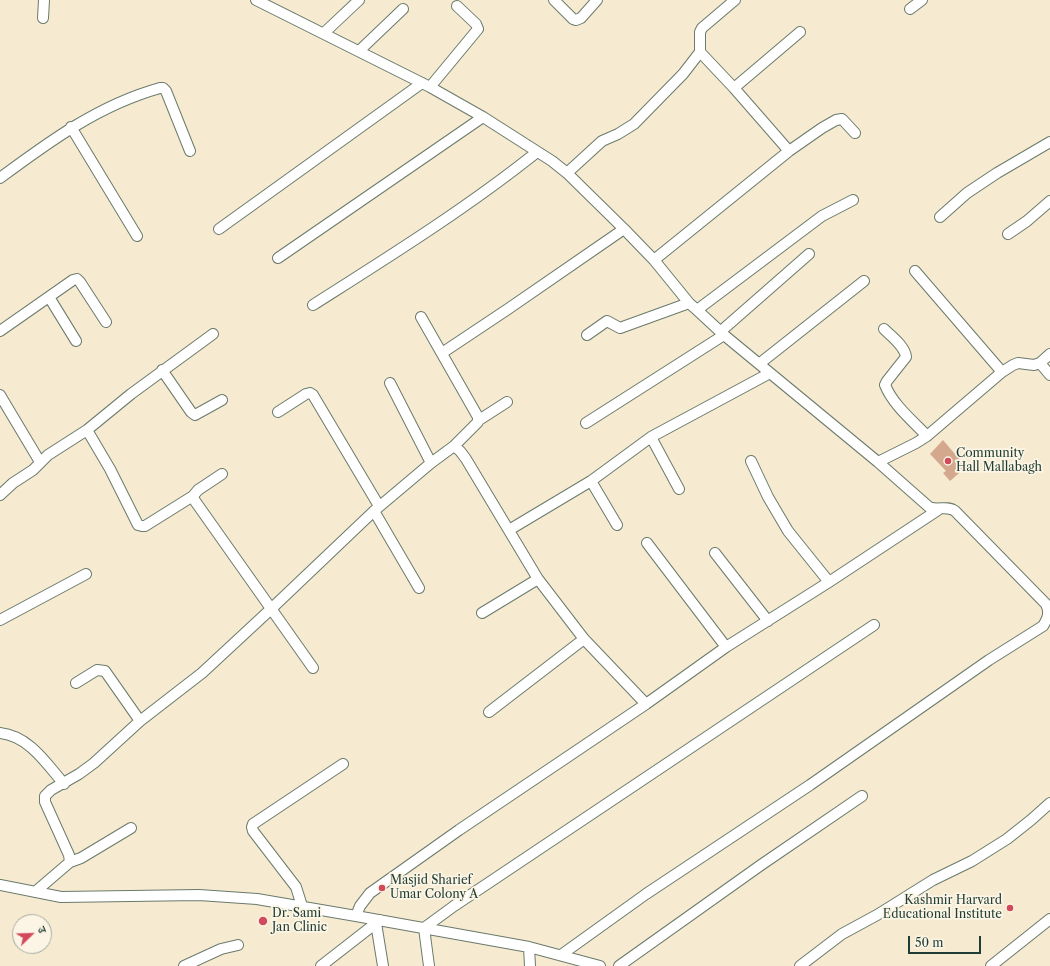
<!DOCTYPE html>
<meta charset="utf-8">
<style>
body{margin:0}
#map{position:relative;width:1050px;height:966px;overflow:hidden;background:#f6ead1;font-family:"Libre Caslon Text","Noto Serif Devanagari",serif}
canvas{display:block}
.north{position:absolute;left:12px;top:914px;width:40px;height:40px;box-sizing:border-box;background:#fcf5e5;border:1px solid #a4ab9e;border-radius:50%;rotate:67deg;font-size:11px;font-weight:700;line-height:16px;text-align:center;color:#1f3d34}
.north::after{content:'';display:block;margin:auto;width:14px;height:18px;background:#d1495b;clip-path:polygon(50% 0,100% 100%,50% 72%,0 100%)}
.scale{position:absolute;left:908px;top:936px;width:73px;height:18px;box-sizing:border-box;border:2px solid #1f3d34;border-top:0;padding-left:5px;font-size:12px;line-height:14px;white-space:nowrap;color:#1f3d34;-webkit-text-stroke:3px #fcf5e5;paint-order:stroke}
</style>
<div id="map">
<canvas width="1050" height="966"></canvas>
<div class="north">उ</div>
<div class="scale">50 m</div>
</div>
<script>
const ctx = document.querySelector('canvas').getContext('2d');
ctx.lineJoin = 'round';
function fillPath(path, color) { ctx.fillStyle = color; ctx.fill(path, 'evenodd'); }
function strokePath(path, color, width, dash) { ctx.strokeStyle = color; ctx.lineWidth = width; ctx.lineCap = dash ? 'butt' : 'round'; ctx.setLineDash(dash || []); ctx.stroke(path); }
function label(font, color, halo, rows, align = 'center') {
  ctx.font = font + ' "Libre Caslon Text",serif'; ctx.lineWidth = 3.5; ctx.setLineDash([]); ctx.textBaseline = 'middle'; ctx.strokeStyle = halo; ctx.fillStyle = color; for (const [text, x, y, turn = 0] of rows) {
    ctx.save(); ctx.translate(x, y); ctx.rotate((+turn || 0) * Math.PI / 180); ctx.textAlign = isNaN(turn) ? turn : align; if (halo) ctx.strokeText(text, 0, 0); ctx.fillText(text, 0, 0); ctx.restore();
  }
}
fillPath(new Path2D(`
 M943 440 966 467 950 481 943 473 946 471 930 454Z`), '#d4a88d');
const minor = new Path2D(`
 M256 0 430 87 483 117 552 161 567 173 624 229 654 260 689 303 697 310 724 335 878 462 929 507C938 511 947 505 955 511L1046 604C1050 613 1048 618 1043 626L989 660 810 785 646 894 561 955
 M554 0 573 19 576 20 581 18 597 0
 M910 9 922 0
 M43 18 44 0
 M324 33 359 0
 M359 51 403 9
 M700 52 734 88 789 151
 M430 87 478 29 476 24 457 6
 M734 88 800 32
 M71 127 137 236
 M567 173 602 141 618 134 634 124 683 74 700 52V32L702 28 735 0
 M0 178C50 141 99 105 160 88H163L166 91 190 151
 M940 217 967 193 997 173 1050 142
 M219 229 422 83
 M1008 234 1027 221 1050 201
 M278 258 483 117
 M654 260 789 151 822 128 836 120 842 119 855 133
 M915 271 1002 372
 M49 297 76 341
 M313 305C390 256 467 208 537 152
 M697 310 822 216 853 200
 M884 329C891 336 905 346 906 357L887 381 885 385C893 405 913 421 927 436
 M0 331 73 280 77 279 80 282 106 322
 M720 332 809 254
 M587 335 607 321 620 328 689 303
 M442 353 508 309 624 229
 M1040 363 1050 375
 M759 364 864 281
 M162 370 191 412 195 415 222 400
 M390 383 431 463
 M0 395 40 462
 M278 412 306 394 310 393 313 395 379 506
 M479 420 507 402
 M586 423 724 335
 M87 430 110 469 138 525 142 526H145L193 496
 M651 437 679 489
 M454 446 460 451 466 459 538 579 584 639 646 704
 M751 461 768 497 788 531 829 582
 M878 462 916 443 927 436 1002 372 1013 365 1018 363 1034 365 1040 363 1050 354
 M222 474 198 490 193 496 195 501 313 668
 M591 481 617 525
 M0 495 13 483 33 470 48 455 87 430 131 394 213 334
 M374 511 419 588
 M509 530 591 481 651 437 770 373
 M647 543 726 647
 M715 553 768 621
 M482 613 538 579
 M0 620 86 574
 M76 683 97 670 105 671 140 721
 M489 712 584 639
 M0 733C29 736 46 763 64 784
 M70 862 69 855 45 802V796L51 790 79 774 94 763 140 721 202 673 271 609 374 511 431 463 454 446 478 422V417L421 317
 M0 885 61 897 199 895 257 899 356 916 529 947 600 966
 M35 892 70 862 81 858 131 828
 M302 906 296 887 253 831 252 827 253 824 343 764
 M356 916 360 906 370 893 459 830 646 704 726 647 829 582 938 510
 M376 923 383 966
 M529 947 530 966
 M184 966 221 949 238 945
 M321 966 380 920
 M429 966 424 928 454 906 874 625
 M619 966 761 865 862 796
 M800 966 842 934 877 915 933 880 972 861 1007 839 1031 820 1050 803
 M991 966 1050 919`);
strokePath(minor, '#6a7a6b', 12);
strokePath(minor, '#fff', 10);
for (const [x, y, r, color] of [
 [948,461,4,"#d1495b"],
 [382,888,4,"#d1495b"],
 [1010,908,4,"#d1495b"],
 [263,921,5,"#d1495b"]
]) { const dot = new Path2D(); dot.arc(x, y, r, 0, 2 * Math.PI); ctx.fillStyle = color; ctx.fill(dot); strokePath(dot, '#fcf5e5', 1.5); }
label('12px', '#1f3d34', '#fcf5e5', [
 ["Community",956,454],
 ["Hall Mallabagh",956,468],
 ["Masjid Sharief",390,881],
 ["Umar Colony A",390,895],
 ["Kashmir Harvard",1002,901,"right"],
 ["Educational Institute",1002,915,"right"],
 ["Dr. Sami",272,914],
 ["Jan Clinic",272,928]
], 'left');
</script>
